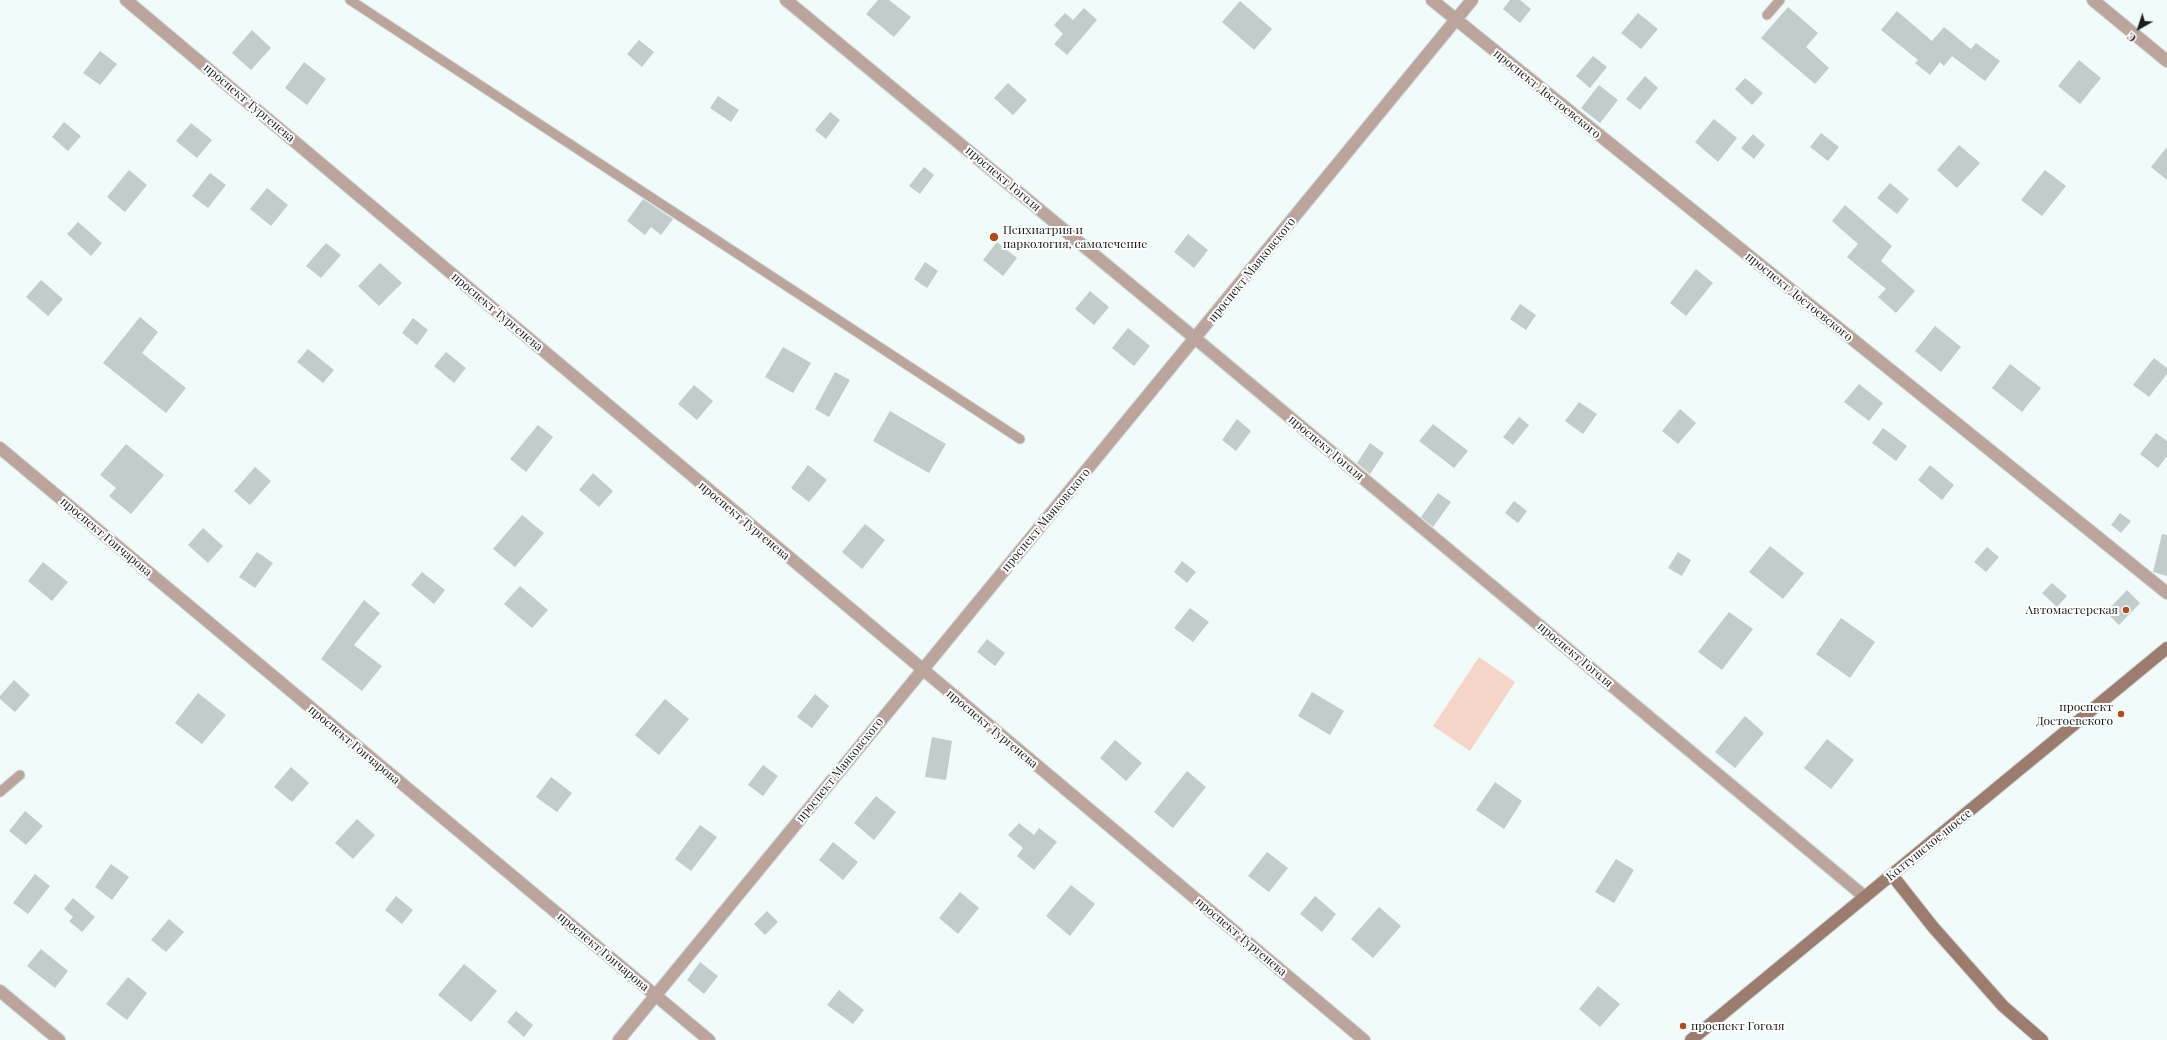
<!DOCTYPE html>
<meta charset="utf-8">
<style>
body{margin:0}
#map{position:relative;width:2167px;height:1040px;overflow:hidden;background:#f0fbfa;font-family:"Playfair Display",serif}
canvas{display:block}
.north{position:absolute;left:2119px;top:8px;width:40px;height:40px;-webkit-text-stroke:3px #fff;paint-order:stroke;rotate:219deg;font-size:11px;font-weight:700;line-height:16px;text-align:center;color:#1a1e1e}
.north::after{content:'';display:block;margin:auto;width:14px;height:18px;background:#1a1e1e;clip-path:polygon(50% 0,100% 100%,50% 72%,0 100%)}
</style>
<div id="map">
<canvas width="2167" height="1040"></canvas>
<div class="north">С</div>
</div>
<script>
const ctx = document.querySelector('canvas').getContext('2d');
ctx.lineJoin = 'round';
function fillPath(path, color) { ctx.fillStyle = color; ctx.fill(path, 'evenodd'); }
function strokePath(path, color, width, dash) { ctx.strokeStyle = color; ctx.lineWidth = width; ctx.lineCap = dash ? 'butt' : 'round'; ctx.setLineDash(dash || []); ctx.stroke(path); }
function label(font, color, halo, rows, align = 'center') {
  ctx.font = font + ' "Playfair Display",serif'; ctx.lineWidth = 4; ctx.setLineDash([]); ctx.textBaseline = 'middle'; ctx.strokeStyle = halo; ctx.fillStyle = color; for (const [text, x, y, turn = 0] of rows) {
    ctx.save(); ctx.translate(x, y); ctx.rotate((+turn || 0) * Math.PI / 180); ctx.textAlign = isNaN(turn) ? turn : align; if (halo) ctx.strokeText(text, 0, 0); ctx.fillText(text, 0, 0); ctx.restore();
  }
}
fillPath(new Path2D(`
 M1479 657 1515 682 1470 751 1433 726Z`), '#f5d5c8');
fillPath(new Path2D(`
 M878 0H889L911 17 894 37 866 14Z
 M1510 0H1520L1531 9 1520 23 1503 9Z
 M1240 1 1272 29 1254 50 1222 22Z
 M1788 7 1818 33 1806 47 1829 68 1815 84 1761 38Z
 M1084 8 1097 20 1067 55 1054 44 1063 34 1054 25 1065 13 1073 20Z
 M1897 11 1932 41 1944 27 1971 49 1976 43 2000 61 1985 81 1952 56 1944 66 1940 62 1930 75 1915 63 1918 60 1881 30Z
 M1638 13 1658 29 1641 49 1621 33Z
 M252 30 271 48 251 70 232 53Z
 M639 40 654 52 642 67 627 54Z
 M100 51 117 64 100 85 83 73Z
 M1593 56 1607 67 1590 88 1576 76Z
 M2079 60 2101 78 2080 104 2058 86Z
 M304 62 326 79 307 105 285 88Z
 M1645 76 1658 88 1640 110 1626 99Z
 M1745 78 1763 93 1752 105 1735 89Z
 M1008 83 1027 100 1013 115 994 98Z
 M1599 85 1618 100 1600 123 1581 108Z
 M718 96 739 110 731 122 710 108Z
 M830 112 840 120 826 139 815 130Z
 M1714 119 1737 138 1718 162 1695 142Z
 M64 122 81 136 68 151 52 137Z
 M191 123 212 140 197 158 176 141Z
 M1821 133 1839 147 1828 161 1810 147Z
 M1753 134 1765 145 1754 159 1741 148Z
 M1959 145 1980 163 1957 188 1937 170Z
 M2167 147V180L2151 167Z
 M924 167 934 175 920 194 909 186Z
 M129 170 147 185 125 212 107 197Z
 M2045 170 2066 186 2042 216 2021 200Z
 M210 173 226 185 208 208 192 196Z
 M1890 183 1909 199 1897 214 1877 198Z
 M267 188 288 205 271 226 250 209Z
 M643 199 673 219 661 235 651 227 645 235 627 221Z
 M1845 205 1892 246 1881 261 1915 291 1896 313 1878 297 1886 289 1847 257 1858 244 1832 221Z
 M78 222 102 243 91 256 67 234Z
 M1188 234 1208 250 1194 268 1174 252Z
 M997 242 1017 258 1003 276 983 260Z
 M326 243 341 255 321 278 306 266Z
 M925 262 938 271 927 288 914 279Z
 M380 263 402 283 379 306 358 286Z
 M1696 269 1713 283 1686 316 1670 303Z
 M41 280 63 299 48 316 26 297Z
 M1090 291 1109 307 1094 325 1075 309Z
 M1520 304 1536 315 1526 330 1510 319Z
 M140 317 158 332 142 353 186 388 166 413 103 363Z
 M413 318 428 330 417 345 402 333Z
 M1935 326 1961 347 1941 372 1915 351Z
 M1128 328 1150 346 1134 366 1112 348Z
 M783 347 811 363 793 393 765 377Z
 M308 349 334 370 323 383 297 362Z
 M446 352 466 368 454 383 434 366Z
 M2154 358 2167 368V374L2149 397 2133 385Z
 M2010 364 2041 388 2022 412 1992 388Z
 M835 372 850 380 829 417 815 409Z
 M1859 384 1883 403 1869 421 1844 402Z
 M694 385 713 401 697 420 678 404Z
 M1579 402 1597 414 1583 434 1565 421Z
 M1680 409 1696 423 1678 444 1662 431Z
 M890 411 946 444 929 473 873 441Z
 M1519 417 1529 425 1513 445 1503 437Z
 M1237 419 1251 431 1236 451 1222 440Z
 M1433 424 1468 451 1454 468 1419 441Z
 M538 425 553 437 526 472 510 459Z
 M1883 428 1907 446 1896 461 1872 443Z
 M2156 433 2167 441V456L2158 468 2140 454Z
 M1370 443 1384 453 1370 474 1357 463Z
 M126 444 164 475 131 514 109 496 116 488 100 475Z
 M808 465 827 480 809 502 791 488Z
 M1930 465 1954 485 1942 500 1918 480Z
 M255 467 271 481 250 505 234 491Z
 M593 473 613 491 599 507 579 490Z
 M1438 493 1451 502 1433 527 1421 517Z
 M1514 501 1527 511 1518 523 1505 513Z
 M2120 513 2131 521 2121 533 2111 525Z
 M522 515 544 533 515 567 493 549Z
 M865 524 885 540 862 569 842 552Z
 M203 528 223 546 208 563 188 545Z
 M2162 534 2167 535V576L2153 572Z
 M1770 546 1804 573 1783 599 1749 572Z
 M1987 547 1999 557 1986 572 1974 562Z
 M257 552 273 563 255 588 239 577Z
 M1678 552 1691 560 1682 576 1668 568Z
 M1182 561 1196 572 1187 583 1174 572Z
 M43 562 68 582 52 601 28 581Z
 M422 572 445 590 434 604 411 585Z
 M2052 583 2067 596 2057 607 2042 593Z
 M520 586 548 610 532 628 504 604Z
 M2127 590 2140 603 2119 625 2106 612Z
 M364 600 380 613 354 645 382 666 362 691 321 659Z
 M1190 608 1209 622 1193 642 1174 628Z
 M1729 612 1753 629 1722 670 1698 652Z
 M1841 618 1875 642 1850 678 1816 654Z
 M987 639 1005 653 995 666 977 652Z
 M14 680 30 695 15 712 0 699V696Z
 M1312 692 1344 711 1330 735 1298 716Z
 M198 693 226 715 202 744 175 723Z
 M815 694 829 706 812 728 797 717Z
 M665 699 689 719 659 755 635 735Z
 M1745 716 1764 733 1735 768 1715 752Z
 M932 737 952 741 946 780 925 777Z
 M1827 739 1854 760 1831 789 1804 768Z
 M1115 740 1142 763 1126 781 1100 758Z
 M763 765 778 776 763 796 748 785Z
 M291 767 309 783 292 802 274 787Z
 M1187 771 1206 787 1173 828 1154 812Z
 M551 777 572 793 557 812 536 797Z
 M1495 782 1522 801 1504 829 1476 810Z
 M876 796 896 812 874 840 854 823Z
 M25 811 43 826 26 845 9 831Z
 M357 819 375 835 353 859 335 843Z
 M1019 823 1034 835 1039 828 1057 842 1034 870 1017 856 1023 848 1008 835Z
 M700 825 717 837 691 871 675 859Z
 M833 842 858 862 843 880 819 860Z
 M1267 852 1288 868 1269 892 1248 876Z
 M1616 859 1634 870 1614 903 1595 892Z
 M111 864 129 877 112 900 95 887Z
 M35 874 50 886 28 914 13 903Z
 M1071 885 1095 904 1070 936 1046 916Z
 M960 892 979 908 958 934 939 918Z
 M396 896 413 910 402 924 385 910Z
 M1315 896 1336 914 1322 932 1300 914Z
 M73 898 95 917 82 932 69 921 73 917 64 909Z
 M1379 907 1401 926 1373 958 1351 939Z
 M767 911 778 922 765 935 754 924Z
 M169 919 184 932 166 952 151 940Z
 M41 949 68 971 55 988 27 966Z
 M700 962 718 976 704 994 687 980Z
 M464 964 497 991 471 1022 438 995Z
 M128 977 147 993 127 1020 106 1004Z
 M1598 986 1620 1004 1600 1027 1579 1009Z
 M839 990 864 1010 853 1024 827 1005Z
 M516 1011 533 1025 524 1037 507 1022Z`), '#c1cccb');
const lane = new Path2D(`
 M350 0 1020 439
 M1767 15 1780 0
 M0 792 20 775`);
const street = new Path2D(`
 M126 0 1364 1040
 M786 0 1196 339 1865 897
 M1432 0 2167 593
 M2093 0 2167 61
 M0 448 709 1040
 M0 991 59 1040
 M619 1040 1472 0`);
const secondary = new Path2D(`
 M1892 875 1933 927 2003 1006 2042 1040
 M1691 1040 2167 648`);
strokePath(lane, '#ced8d7', 11);
strokePath(street, '#ced8d7', 14);
strokePath(secondary, '#ced8d7', 14);
strokePath(lane, '#bba49b', 9);
strokePath(street, '#bba49b', 12);
strokePath(secondary, '#9c7c6f', 12);
for (const [x, y, r, color] of [
 [994,237,5,"#b14c1c"],
 [2126,610,4,"#b14c1c"],
 [2121,714,4,"#b14c1c"],
 [1683,1026,4,"#b14c1c"]
]) { const dot = new Path2D(); dot.arc(x, y, r, 0, 2 * Math.PI); ctx.fillStyle = color; ctx.fill(dot); strokePath(dot, '#fff', 1.5); }
label('12px', '#1a1e1e', '#fff', [
 ["проспект Достоевского",1547,94,39],
 ["проспект Тургенева",249,103,40],
 ["проспект Гоголя",1003,179,40],
 ["проспект Маяковского",1252,270,-51],
 ["проспект Достоевского",1799,297,39],
 ["проспект Тургенева",497,312,40],
 ["проспект Гоголя",1326,448,40],
 ["проспект Маяковского",1046,520,-50],
 ["проспект Тургенева",744,521,40],
 ["проспект Гончарова",106,537,40],
 ["проспект Гоголя",1575,655,40],
 ["проспект Тургенева",992,729,40],
 ["проспект Гончарова",354,745,40],
 ["проспект Маяковского",840,770,-51],
 ["Колтушское шоссе",1929,845,-39],
 ["проспект Тургенева",1241,937,40],
 ["проспект Гончарова",603,952,40]
]);
label('12px', '#1a1e1e', '#fff', [
 ["Психиатрия и",1003,230],
 ["наркология, самолечение",1003,244],
 ["Автомастерская",2118,610,"right"],
 ["проспект",2113,707,"right"],
 ["Достоевского",2113,721,"right"],
 ["проспект Гоголя",1691,1026]
], 'left');
</script>
